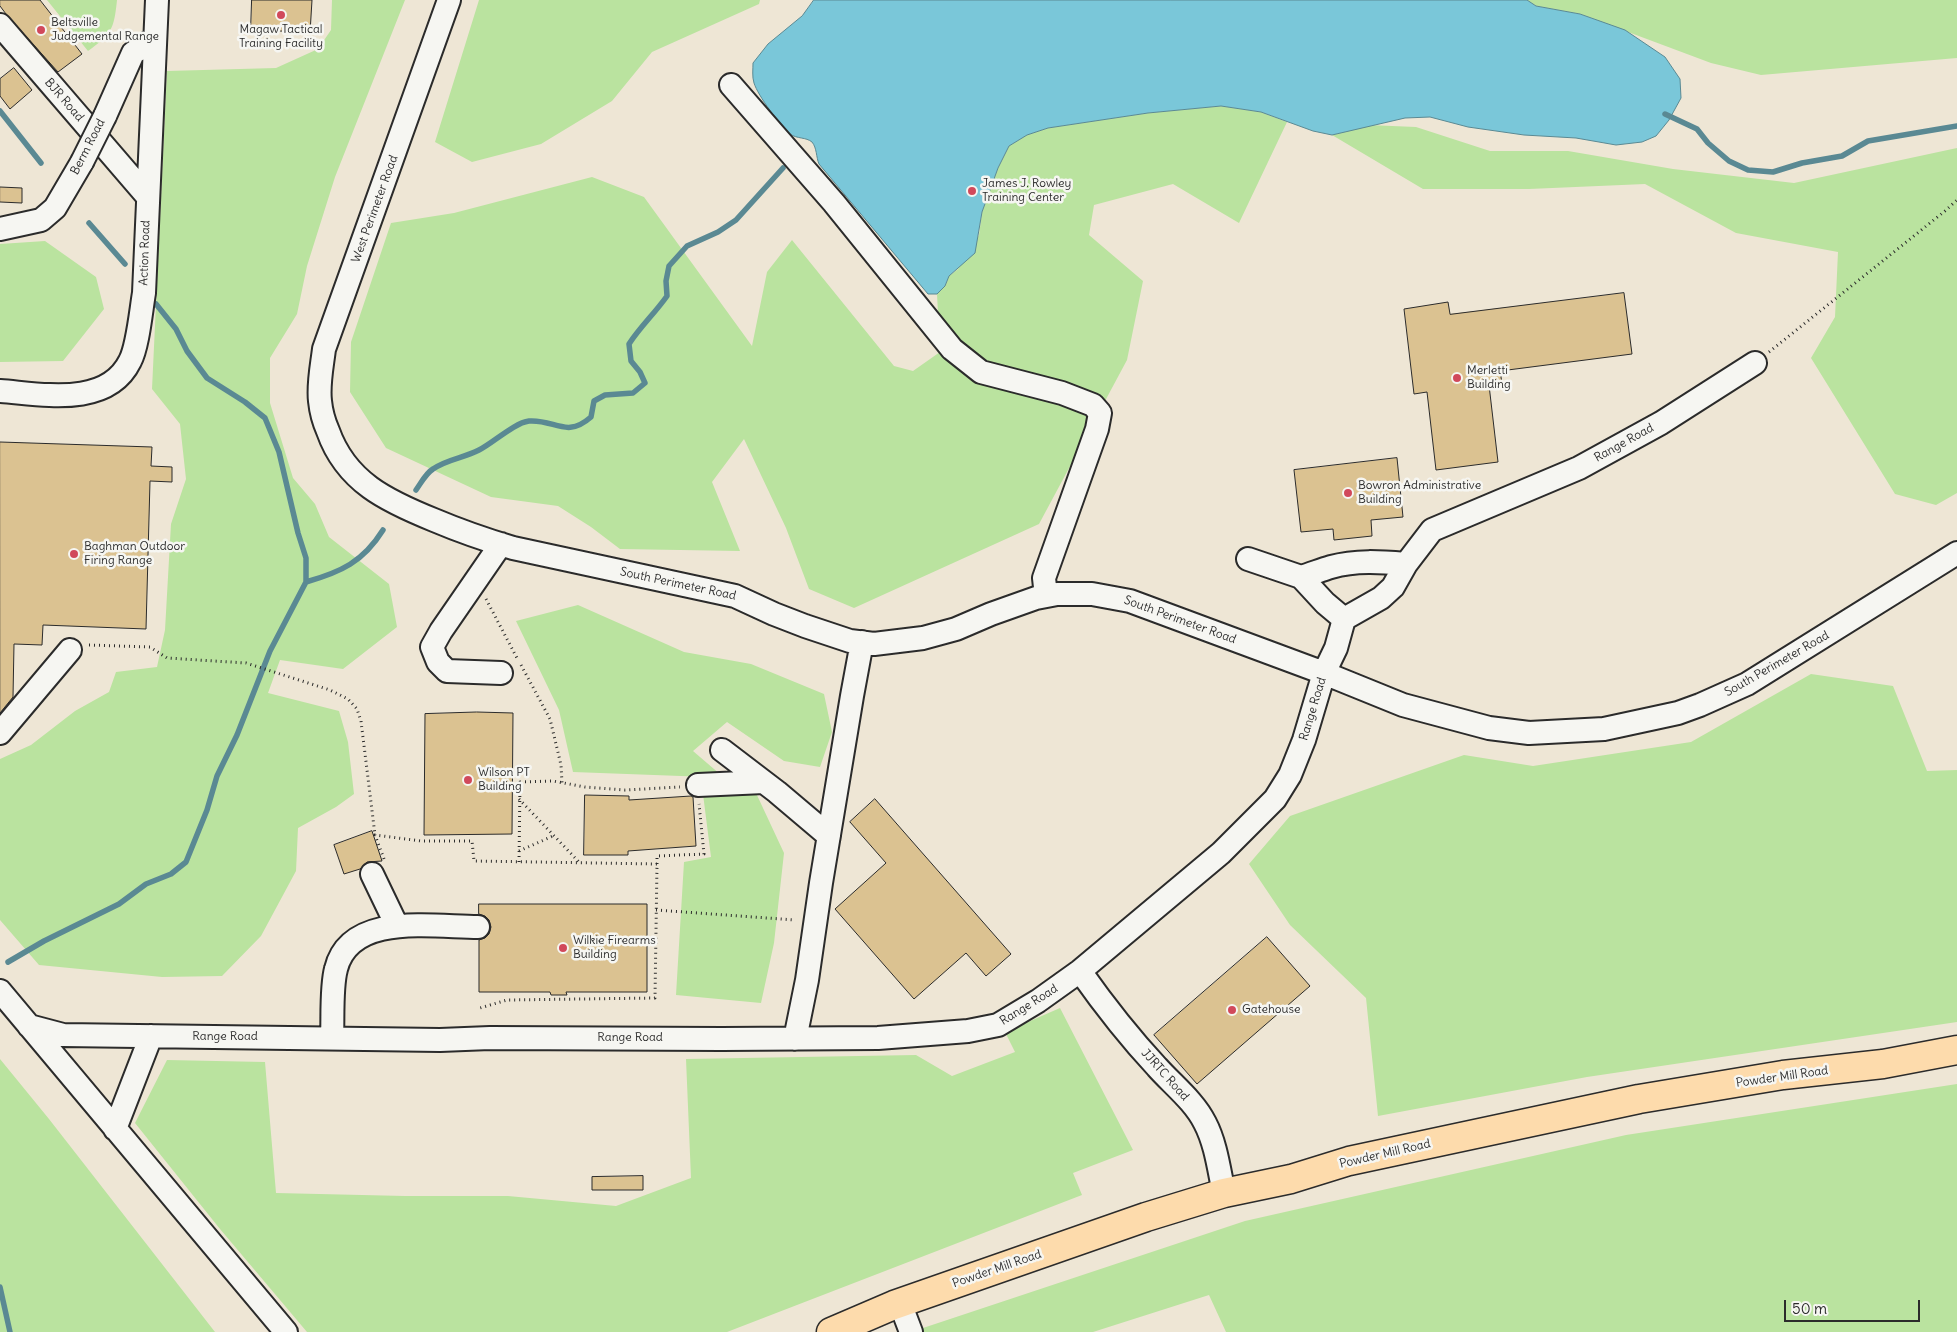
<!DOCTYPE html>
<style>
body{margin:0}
#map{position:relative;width:1957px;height:1332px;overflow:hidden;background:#eee6d5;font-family:Delius,sans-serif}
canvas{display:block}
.scale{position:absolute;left:1784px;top:1300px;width:136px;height:22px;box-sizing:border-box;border:2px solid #2b2b2b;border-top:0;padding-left:6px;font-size:15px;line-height:18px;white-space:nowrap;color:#2b2b2b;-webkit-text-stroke:4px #f6f6f2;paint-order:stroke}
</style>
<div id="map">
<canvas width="1957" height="1332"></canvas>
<div class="scale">50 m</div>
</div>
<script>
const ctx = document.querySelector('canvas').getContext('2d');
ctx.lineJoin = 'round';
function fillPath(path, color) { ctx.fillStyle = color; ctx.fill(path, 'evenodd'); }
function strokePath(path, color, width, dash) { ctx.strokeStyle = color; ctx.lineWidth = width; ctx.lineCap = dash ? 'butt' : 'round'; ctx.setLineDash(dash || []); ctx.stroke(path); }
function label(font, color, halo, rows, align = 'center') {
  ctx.font = font + ' Delius,sans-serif'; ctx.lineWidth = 5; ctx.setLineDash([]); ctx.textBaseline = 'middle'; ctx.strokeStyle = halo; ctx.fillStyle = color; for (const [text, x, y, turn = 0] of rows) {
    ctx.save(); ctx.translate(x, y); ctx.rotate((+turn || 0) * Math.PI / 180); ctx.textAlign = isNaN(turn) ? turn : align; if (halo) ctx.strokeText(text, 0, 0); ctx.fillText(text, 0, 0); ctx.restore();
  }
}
fillPath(new Path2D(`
 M47 0H117C114 29 112 34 88 51Z
 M332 0H405L335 177 307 266 297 314 270 358V403L293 478 315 504 329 537 389 584 397 627 343 669 280 660 268 693 339 711 348 742 354 794 336 807 298 828 296 871 261 936 222 976 162 977 39 965 0 920V759L31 745 75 711 109 692 116 672 157 667 165 630 171 524 186 479 180 424 152 389 167 71 276 68 318 49 331 30Z
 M479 0H760L759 4 652 52 612 101 541 144 472 162 435 142Z
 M1527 0H1957V58L1761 75 1711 63 1580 14 1536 6Z
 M1221 106 1261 112 1287 122 1239 223 1173 184 1094 205 1089 235 1143 281 1127 360 1039 524 854 608 809 589 786 528 744 439 712 482 740 551 620 549 591 527 558 506 491 497 386 448 350 392 351 342 391 223 454 213 592 177 644 197 752 346 767 272 792 240 894 366 913 371 940 352 937 294 945 286 949 276 958 269 979 235 982 212 998 168 1009 146 1027 135 1048 128 1148 113Z
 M1368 125 1416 127 1490 151H1568L1673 169 1794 183 1957 148V493L1936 505 1895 494 1811 358 1835 317 1838 252 1736 233 1645 184 1529 189H1423L1332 135Z
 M45 241 96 277 104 309 63 361 0 362V244Z
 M578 605 684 652 751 664 824 694 832 732 820 767 784 761 727 722 693 751 721 775 708 777 573 772 559 710 516 621Z
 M1811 674 1893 686 1927 771 1957 770V1022L1587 1077 1378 1116 1366 998 1290 925 1249 864 1290 816 1464 755 1533 766 1691 742Z
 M756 793 784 853 774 943 761 1003 676 995 684 862 711 857 703 794Z
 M1060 1008 1133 1150 1073 1173 1082 1195 727 1332H307L220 1229 135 1123 167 1060 265 1062 276 1193 405 1196H508L616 1206 691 1178 686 1059 916 1055 952 1076 1015 1052 1005 1032Z
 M0 1059 49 1119 215 1332H0Z
 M1957 1084V1332H1226L1209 1295 1093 1332H922L920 1329 1245 1221 1626 1135Z`), '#bae39f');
const water = new Path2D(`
 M814 0H1527L1536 6 1580 14 1625 30 1665 57 1680 79 1681 98 1669 120 1656 136 1642 142 1616 145 1576 138 1524 135 1468 127 1430 117 1405 118 1332 135 1313 131 1261 112 1221 106 1148 113 1048 128 1027 135 1009 146 998 168 982 212 975 253 949 276 945 286 937 294H928L819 164C816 157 817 148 812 142 806 137 797 139 790 134 780 125 758 96 754 83 752 77 753 69 753 63L768 44 802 16Z`);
fillPath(water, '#7ac7d9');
strokePath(water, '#5a8993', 1);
strokePath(new Path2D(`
 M0 111 41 163
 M1665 114 1697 129 1708 143 1729 161 1748 170 1773 172 1802 163 1842 156 1868 141 1957 126
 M89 223 125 264
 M416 490C421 483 426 473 433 469 447 459 464 458 479 450 493 443 514 423 529 421 555 419 566 439 591 417L594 401 605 395 633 393 645 383 640 372 631 361 629 344C640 327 655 313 667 296L666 281 669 266 687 246 718 232 736 220 783 168
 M306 582C341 572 363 562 383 530
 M8 962 44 941 119 904 146 884 171 874 186 862 207 810 217 776 237 735 270 651 306 582V558L298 533 279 452 265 418 245 402 207 378 187 351 176 329 156 304
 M0 1287 10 1332`), '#5a8993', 5.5);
const building = new Path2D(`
 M0 0H40L82 54 58 72 6 14 0 6Z
 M252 0H312L310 33 251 29Z
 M14 68 32 90 10 109 0 96V79Z
 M0 187 22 188V203L0 202Z
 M1624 293 1632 354 1500 371 1502 383 1489 385 1498 462 1436 470 1427 392 1414 394 1404 309 1448 302 1450 314Z
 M0 442 152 447 151 466 172 467V482L150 481 146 629 43 625 42 645 14 644 13 697 0 713Z
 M1397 458 1403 517 1371 520 1372 536 1334 540 1333 529 1301 532 1294 470Z
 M477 712 513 713 512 834 424 835 425 714Z
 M585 795 629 796V800L691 796 693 797 696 846 628 851V855H584Z
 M875 799 1011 954 986 976 966 953 914 999 835 909 886 863 850 822Z
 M372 831 382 861 367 862 360 869 344 874 334 845Z
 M479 904H647V992H566L567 995H551L550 992H479V940L485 938 489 934 491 927 489 920 485 916 479 914Z
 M1267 937 1310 986 1197 1084 1154 1035Z
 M643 1176V1190H592V1177Z`);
fillPath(building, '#dbc291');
strokePath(building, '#2b2b2b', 1);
const minor = new Path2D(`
 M449 0 324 349C322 366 318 384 320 401 321 411 324 422 328 431 346 482 387 501 434 520 460 531 486 540 513 548L735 596 774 614 805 626 850 641 874 644 923 638 956 629 991 614 1036 598 1057 594H1092L1130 601 1324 673 1403 705 1489 728 1529 733 1604 729 1678 713 1700 705 1747 684 1957 553
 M0 25 148 197
 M731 85 834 203 952 349 981 372 1062 393 1093 405 1100 413 1097 429 1044 578 1046 596
 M105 116 133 53 154 39
 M0 229 41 220 55 208 82 162
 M0 391C42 394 107 408 130 361 138 346 141 310 144 293L157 0
 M501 544 441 631 432 647 438 662 447 671 501 673
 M1248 559 1301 577 1325 603 1344 619
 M1301 577C1311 574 1321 570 1331 567 1356 560 1381 562 1406 564
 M0 733 70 650
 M722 750 777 792 829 836
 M698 785 764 782
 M372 874 397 926
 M1080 971C1104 1005 1129 1037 1157 1067 1173 1085 1194 1101 1205 1123 1216 1144 1219 1170 1224 1193
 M0 991 286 1332
 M29 1026 63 1035 440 1040 490 1038 722 1039 878 1038 968 1031 998 1025 1038 1001 1080 971 1221 853 1275 799 1290 775 1304 740 1324 673 1336 648 1344 619 1381 598 1393 587 1406 564 1432 530 1579 468 1661 423 1755 363
 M332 1038C333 1019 331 987 336 969 350 912 433 927 478 927
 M795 1039 807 980 821 883 852 696 862 642
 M115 1129 151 1036
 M900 1303 911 1332`);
const major = new Path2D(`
 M831 1332 894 1305 1146 1217 1224 1193 1291 1179 1349 1161 1639 1099 1783 1075 1883 1064 1957 1050`);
strokePath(minor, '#2b2b2b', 26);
strokePath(major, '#2b2b2b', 31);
strokePath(new Path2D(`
 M1769 352 1945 211 1957 200
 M486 599 518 660
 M89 645 150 647 167 658 246 663 330 690 348 699 357 709 361 721 375 835
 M521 665 550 719 561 765 562 783
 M519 799 579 862
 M519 851 553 836
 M384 859 375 835 421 841H472L474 861 657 864 655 998 507 1000 480 1008
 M519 862 520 782 553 781 585 787 625 790 680 787
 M657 864V856L704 854 699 804
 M656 910 795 920`), '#2b2b2b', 3, [1, 4]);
strokePath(minor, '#f6f6f2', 22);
strokePath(major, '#fddbac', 28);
const minorBridge = new Path2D(`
 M82 162 105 116`);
strokePath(minorBridge, '#2b2b2b', 26, []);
strokePath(minorBridge, '#f6f6f2', 22);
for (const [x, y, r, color] of [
 [281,15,5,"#d1495b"],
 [41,30,5,"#d1495b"],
 [972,191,5,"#d1495b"],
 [1457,378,5,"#d1495b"],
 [1348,493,5,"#d1495b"],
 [74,554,5,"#d1495b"],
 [468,780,5,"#d1495b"],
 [563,948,5,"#d1495b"],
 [1232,1010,5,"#d1495b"]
]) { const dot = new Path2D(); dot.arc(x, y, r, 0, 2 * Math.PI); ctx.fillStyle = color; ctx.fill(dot); strokePath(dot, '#f6f6f2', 2); }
label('12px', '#2b2b2b', '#f6f6f2', [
 ["Beltsville",51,23],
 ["Judgemental Range",51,37],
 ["Magaw Tactical",281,30,"center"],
 ["Training Facility",281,44,"center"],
 ["James J. Rowley",982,184],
 ["Training Center",982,198],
 ["Merletti",1467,371],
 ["Building",1467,385],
 ["Bowron Administrative",1358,486],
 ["Building",1358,500],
 ["Baghman Outdoor",84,547],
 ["Firing Range",84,561],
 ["Wilson PT",478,773],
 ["Building",478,787],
 ["Wilkie Firearms",573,941],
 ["Building",573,955],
 ["Gatehouse",1242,1010]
], 'left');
label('12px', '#2b2b2b', '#f6f6f2', [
 ["BJR Road",64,100,49],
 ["Berm Road",88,147,-63],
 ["West Perimeter Road",375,209,-70],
 ["Action Road",145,253,-88],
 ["Range Road",1624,443,-29],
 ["South Perimeter Road",678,584,12],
 ["South Perimeter Road",1180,620,20],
 ["South Perimeter Road",1777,664,-30],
 ["Range Road",1313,709,-73],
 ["Range Road",1029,1005,-32],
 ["Range Road",225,1037],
 ["Range Road",630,1038],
 ["JJRTC Road",1165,1075,48],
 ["Powder Mill Road",1782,1077,-8],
 ["Powder Mill Road",1385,1154,-13],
 ["Powder Mill Road",997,1269,-19]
]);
</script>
